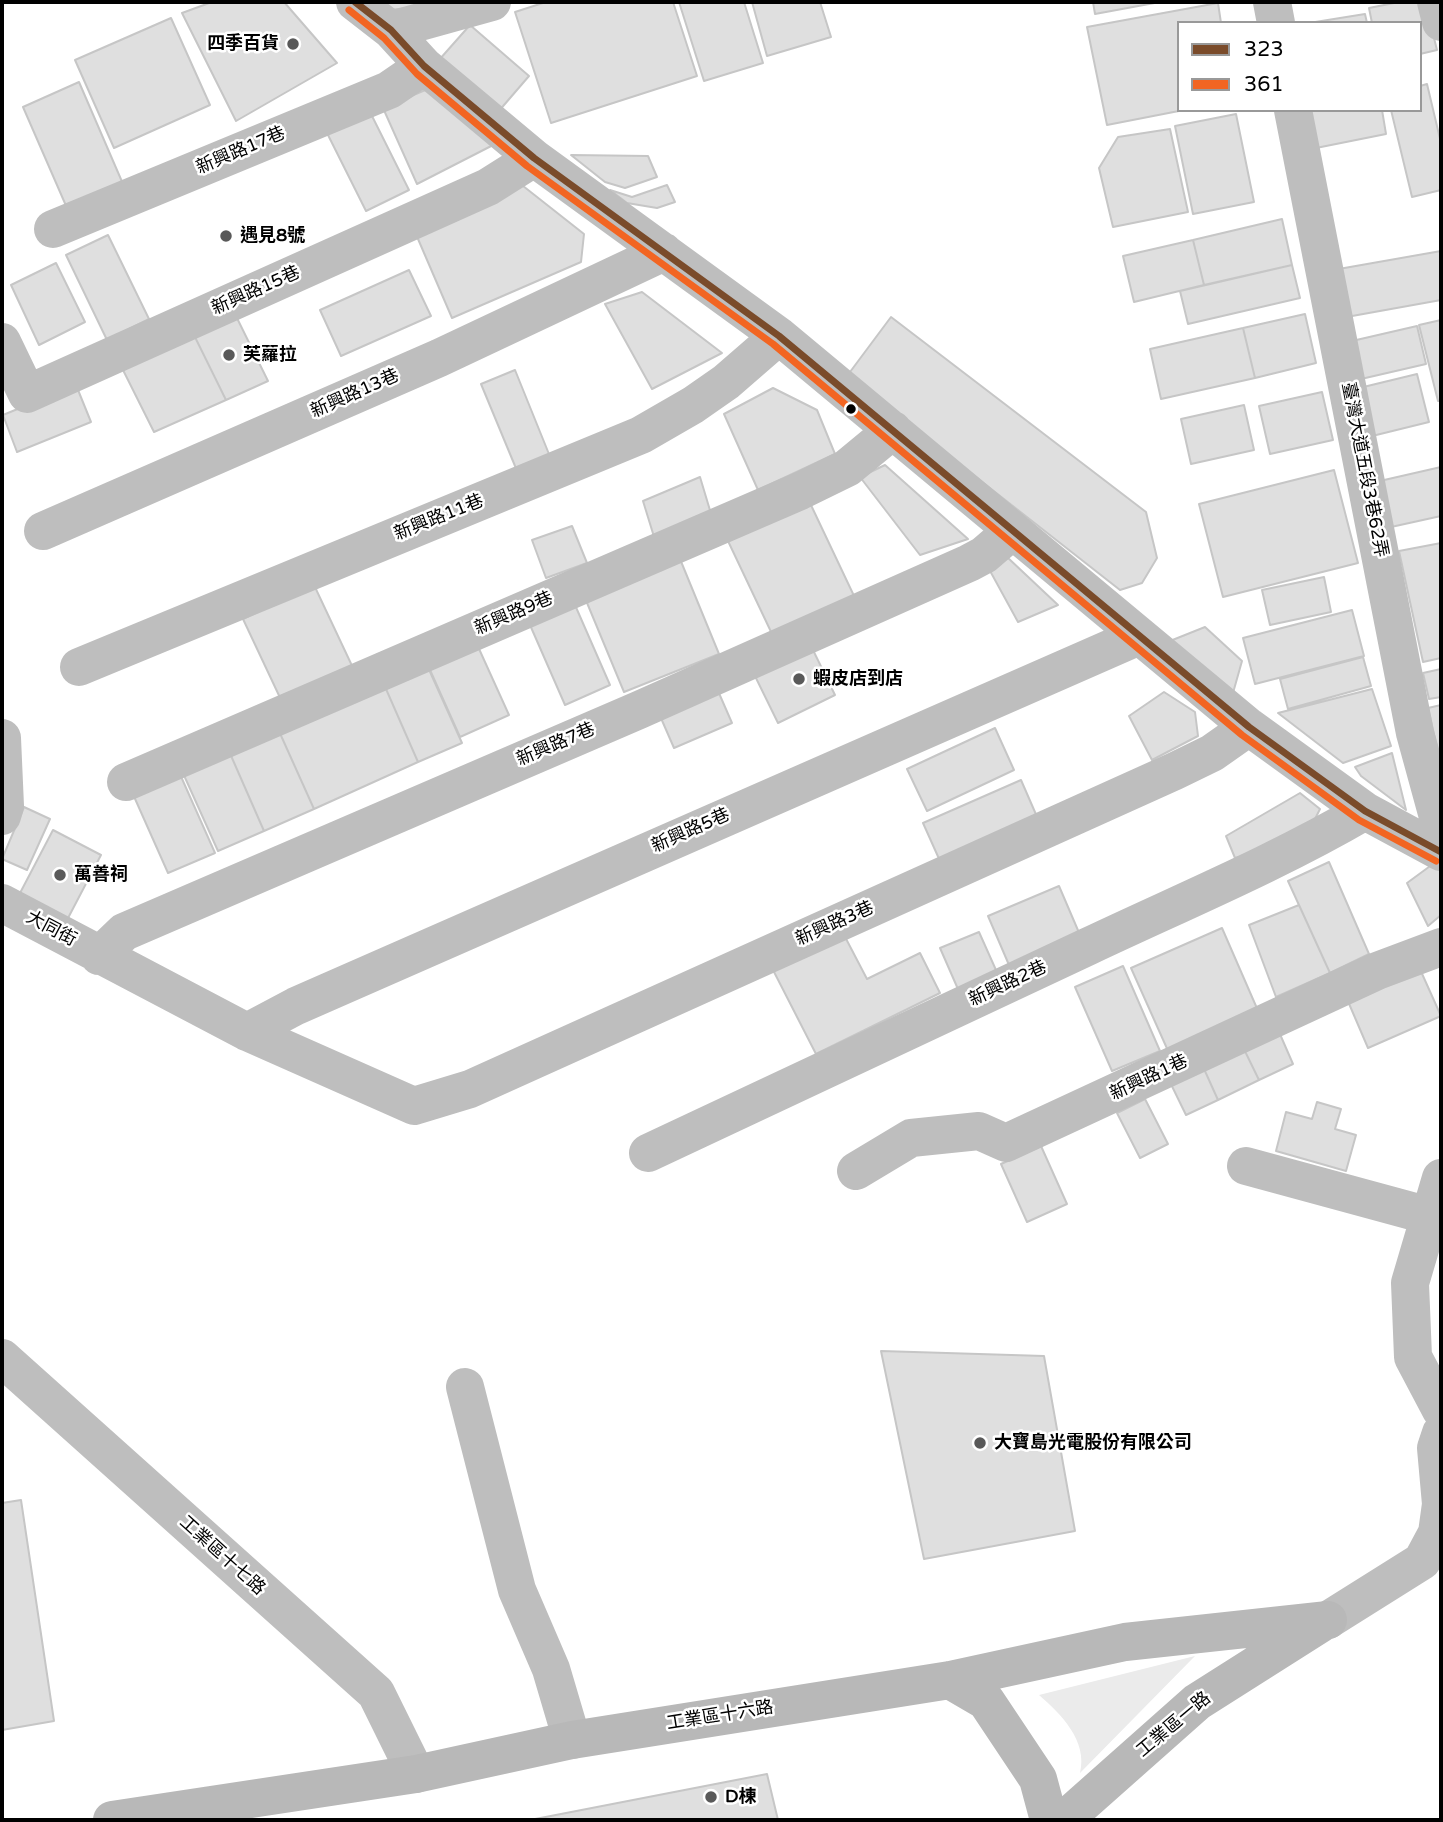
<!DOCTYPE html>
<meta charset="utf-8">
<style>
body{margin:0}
#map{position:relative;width:1443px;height:1822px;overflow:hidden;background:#fff;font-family:"Varela Round",sans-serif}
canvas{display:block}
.frame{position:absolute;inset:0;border:4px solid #000;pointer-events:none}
.legend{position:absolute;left:1177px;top:21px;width:245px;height:91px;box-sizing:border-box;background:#fff;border:2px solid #999;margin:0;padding:9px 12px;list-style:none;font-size:21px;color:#000}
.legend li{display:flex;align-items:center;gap:14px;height:35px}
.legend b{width:35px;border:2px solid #999}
</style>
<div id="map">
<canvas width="1443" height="1822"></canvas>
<div class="frame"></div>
<ul class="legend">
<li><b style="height:9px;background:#7a4b2a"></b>323</li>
<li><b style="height:9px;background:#f26522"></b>361</li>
</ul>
</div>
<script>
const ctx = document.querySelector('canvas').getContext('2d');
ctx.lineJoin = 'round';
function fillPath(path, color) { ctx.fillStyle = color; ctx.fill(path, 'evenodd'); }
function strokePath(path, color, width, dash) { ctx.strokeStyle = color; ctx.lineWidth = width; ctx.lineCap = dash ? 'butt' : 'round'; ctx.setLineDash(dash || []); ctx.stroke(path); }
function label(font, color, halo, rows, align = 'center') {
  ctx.font = font + ' "Varela Round","Noto Sans TC",sans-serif'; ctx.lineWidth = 5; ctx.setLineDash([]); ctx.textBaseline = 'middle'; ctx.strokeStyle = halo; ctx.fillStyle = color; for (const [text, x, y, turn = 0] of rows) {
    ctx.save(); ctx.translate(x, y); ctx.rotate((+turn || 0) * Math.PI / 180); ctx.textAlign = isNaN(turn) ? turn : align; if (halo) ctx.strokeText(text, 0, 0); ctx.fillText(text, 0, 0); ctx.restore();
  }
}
fillPath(new Path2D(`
 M1195 1656 1080 1773C1088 1741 1061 1714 1039 1695Z`), '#ebebeb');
const building = new Path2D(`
 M212 2H284L337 63 236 121 182 13Z
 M364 2H431L427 6 389 10Z
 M546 2H673L697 76 551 123 515 12Z
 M679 2H744L763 63 704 81Z
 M752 2H820L831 37 767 56Z
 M1093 2H1160L1095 14Z
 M1399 2H1425L1437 50 1420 54V23H1372L1369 8Z
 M1218 3 1221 23H1179V110H1184L1107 125 1087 27Z
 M1365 14 1367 23H1309Z
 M171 18 210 105 114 148 75 60Z
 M470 25 529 76 498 112 439 60Z
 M79 82 123 184 67 208 23 107Z
 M1427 84 1441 143V190L1412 197 1391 110H1420V86Z
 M430 88 499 142 417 184 383 108Z
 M362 96 409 190 366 211 319 117Z
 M1308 110H1382L1386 134 1316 148Z
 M1236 114 1254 202 1193 214 1175 126Z
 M1170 129 1188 212 1113 227 1099 168 1118 137Z
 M571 155 648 156 657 177 625 188 605 182Z
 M518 182 584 234 581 262 452 318 412 225Z
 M667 185 675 202 657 208 627 203 610 190 632 197Z
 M1282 219 1292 265 1204 285 1193 240Z
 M108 235 149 319 107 340 66 255Z
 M1193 240 1204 285 1134 302 1123 256Z
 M1441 251V300L1341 318 1333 270Z
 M56 263 85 322 39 345 11 285Z
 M1292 265 1300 298 1188 324 1180 291Z
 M409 270 431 316 341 356 320 310Z
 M642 292 722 353 652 389 605 304Z
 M233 310 268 381 226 400 191 329Z
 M1305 314 1316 363 1255 378 1243 328Z
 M891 317 1146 512 1157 558 1142 583 1120 590 847 376Z
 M1441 320V401H1438L1419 325Z
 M1417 326 1426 364 1348 382 1339 344Z
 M1243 328 1255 378 1161 399 1150 349Z
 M191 329 226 400 154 432 118 360Z
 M515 370 553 464 520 478 481 384Z
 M1417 374 1429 422 1364 438 1351 390Z
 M76 385 91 422 17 452 3 415Z
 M773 388 817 410 835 454 758 490 724 414Z
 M1322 392 1333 440 1270 454 1259 406Z
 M1244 405 1254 450 1191 464 1181 419Z
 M885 465 968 539 920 555 860 477Z
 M1441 467V516L1382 529 1371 483Z
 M1334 470 1358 563 1223 597 1199 504Z
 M700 477 712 517 655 540 643 501Z
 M810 503 855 598 773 636 728 541Z
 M572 526 587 563 546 578 532 540Z
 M1441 543V658L1423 662 1399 551Z
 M1007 557 1058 605 1018 622 989 569Z
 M680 559 719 654 624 692 585 598Z
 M1324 577 1331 612 1270 625 1262 590Z
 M314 585 354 670 283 704 243 619Z
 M575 605 610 685 565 705 530 625Z
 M1352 610 1364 656 1255 684 1243 638Z
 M1205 627 1242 661 1231 700 1170 641Z
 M475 640 509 715 460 737 426 661Z
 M811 646 835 695 778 723 754 674Z
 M422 654 462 743 418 762 379 673Z
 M1363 657 1371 686 1288 709 1280 679Z
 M1441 669V697L1429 699 1423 673Z
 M379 673 418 762 314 809 274 720Z
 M715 684 732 723 674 748 657 709Z
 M1372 689 1391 746 1343 763 1278 713Z
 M1164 692 1195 712 1198 736 1152 760 1129 716Z
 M1441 705V765L1428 708Z
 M274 720 314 809 264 831 225 742Z
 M995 728 1014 770 927 811 907 769Z
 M225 742 264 831 218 851 178 762Z
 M1392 753 1406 810 1361 776 1355 767Z
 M175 763 215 853 168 873 128 783Z
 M1021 780 1038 819 940 861 923 823Z
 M1300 793 1320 809 1304 841 1235 858 1226 836Z
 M24 807 50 819 27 870 2 859Z
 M53 830 101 855 67 920 19 895Z
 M1437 861 1441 863V915L1428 926 1407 883Z
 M1329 862 1369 954 1330 973 1288 881Z
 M1059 886 1080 935 1009 965 988 916Z
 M1299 905 1330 973 1276 997 1249 925Z
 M1222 928 1259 1013 1169 1053 1131 968Z
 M979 932 1000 979 961 996 940 948Z
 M843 933 867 979 920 953 940 993 816 1054 772 968Z
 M1123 966 1160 1051 1112 1071 1075 987Z
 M1419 967 1441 1016 1368 1048 1347 999Z
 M1276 1025 1293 1064 1259 1080 1240 1041Z
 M1240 1041 1259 1080 1218 1100 1200 1060Z
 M1200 1060 1218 1100 1186 1115 1167 1076Z
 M1145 1099 1168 1144 1140 1158 1117 1113Z
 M1317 1102 1341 1109 1335 1129 1356 1135 1346 1171 1276 1151 1286 1112 1312 1119Z
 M1041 1146 1067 1204 1027 1222 1001 1164Z
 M881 1351 1044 1356 1075 1531 924 1559Z
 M21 1500 54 1721 2 1730V1503Z
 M767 1774 778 1820H530Z`);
fillPath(building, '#dfdfdf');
strokePath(building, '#c6c6c6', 2);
strokePath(new Path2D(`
 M355 2 391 30 424 66 534 158 779 336 1249 727 1365 811 1441 852
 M1272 2 1276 23
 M1436 2 1441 22
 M391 30 492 2
 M1293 110 1415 733 1441 828
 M53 229 389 90 424 66
 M2 342 27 394 488 187 534 158
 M43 531 439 358 664 252
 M79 667 641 435 693 405 726 382 779 336
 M2 738 5 806 2 816
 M126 782 800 491 847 468 893 430
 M2 903 247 1032 414 1106 470 1089 1175 771 1212 753 1249 727
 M99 956 124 932 639 710 969 563 984 555 1012 531
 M247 1032 296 1006 1139 636
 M648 1153C795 1084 942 1015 1089 946 1182 902 1276 863 1365 811
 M1246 1166 1430 1216
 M856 1171 911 1138 979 1131 1006 1143 1377 971 1441 947
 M1441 1178 1410 1283 1413 1357 1441 1410
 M2 1358 376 1693 416 1774
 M465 1387 517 1590 551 1669 572 1740
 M1328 1620 1422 1561 1437 1533 1441 1504 1436 1448 1441 1433`), '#bebebe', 38);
strokePath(new Path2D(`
 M950 1680 986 1701 1038 1779 1049 1820
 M112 1820 416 1774 572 1740 950 1680 1125 1642 1328 1620
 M1064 1820 1197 1702 1320 1624`), '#b8b8b8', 38);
strokePath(new Path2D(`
 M355 2 391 30 424 66 534 158 779 336 1249 727 1365 811 1441 852`), '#7a4b2a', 7);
strokePath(new Path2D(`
 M349 10 384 38 417 74 527 166 773 344 1242 735 1359 820 1436 861`), '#f26522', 7);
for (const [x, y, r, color] of [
 [293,44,7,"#595959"],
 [226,236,7,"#595959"],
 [229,355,7,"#595959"],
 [851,409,6,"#000"],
 [799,679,7,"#595959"],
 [60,875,7,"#595959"],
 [980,1443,7,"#595959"],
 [711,1797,7,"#595959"]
]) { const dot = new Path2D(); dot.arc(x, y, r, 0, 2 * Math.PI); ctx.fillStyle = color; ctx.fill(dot); strokePath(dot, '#fff', 2.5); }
label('bold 18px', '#000', '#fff', [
 ["四季百貨",279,44,"right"],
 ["遇見8號",240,236],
 ["芙蘿拉",243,355],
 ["蝦皮店到店",813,679],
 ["萬善祠",74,875],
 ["大寶島光電股份有限公司",994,1443],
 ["D棟",725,1797]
], 'left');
label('18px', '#000', '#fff', [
 ["新興路17巷",241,151,-23],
 ["新興路15巷",256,291,-24],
 ["新興路13巷",355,394,-24],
 ["臺灣大道五段3巷62弄",1364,470,79],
 ["新興路11巷",439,518,-22],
 ["新興路9巷",514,614,-23],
 ["新興路7巷",556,745,-23],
 ["新興路5巷",691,831,-24],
 ["新興路3巷",835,924,-24],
 ["大同街",51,929,28],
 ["新興路2巷",1008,984,-25],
 ["新興路1巷",1149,1078,-25],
 ["工業區十七路",222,1556,42],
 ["工業區十六路",720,1716,-9],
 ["工業區一路",1174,1725,-40]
]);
</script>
